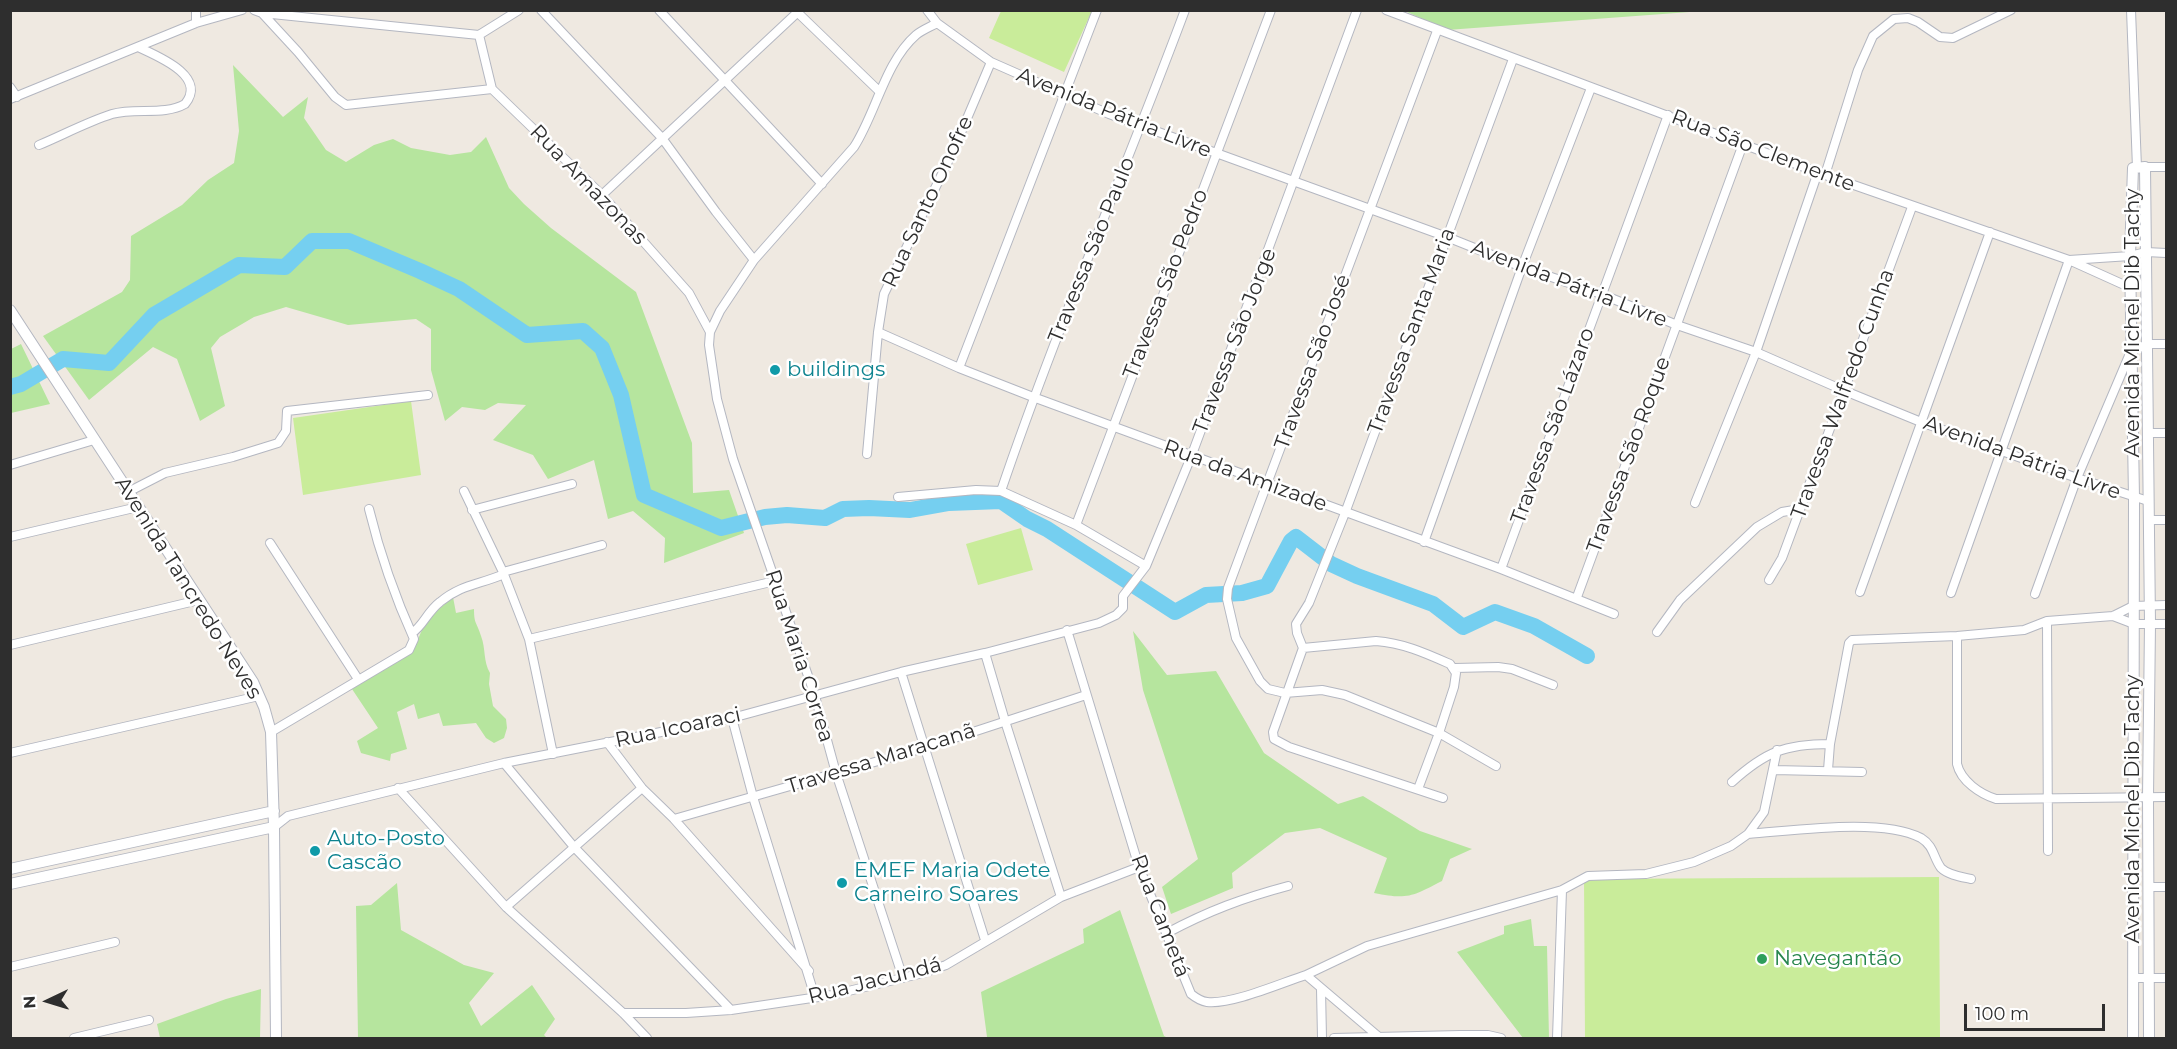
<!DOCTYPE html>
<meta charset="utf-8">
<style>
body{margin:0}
#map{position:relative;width:2177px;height:1049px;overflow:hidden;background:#efe9e1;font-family:Montserrat,sans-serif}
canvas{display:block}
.frame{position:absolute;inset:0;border:12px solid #2e2e2e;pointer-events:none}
.north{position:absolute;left:18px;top:971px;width:60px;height:60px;-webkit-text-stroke:4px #fff;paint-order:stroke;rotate:266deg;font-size:16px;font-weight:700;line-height:24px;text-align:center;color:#2e2e2e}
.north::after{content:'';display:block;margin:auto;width:21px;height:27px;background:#2e2e2e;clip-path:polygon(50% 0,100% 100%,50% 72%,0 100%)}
.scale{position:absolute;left:1964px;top:1004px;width:141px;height:27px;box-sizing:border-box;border:3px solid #2e2e2e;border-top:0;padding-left:8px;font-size:18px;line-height:21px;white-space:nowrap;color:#2e2e2e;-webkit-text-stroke:4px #fff;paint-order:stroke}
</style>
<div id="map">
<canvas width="2177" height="1049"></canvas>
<div class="frame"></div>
<div class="north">N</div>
<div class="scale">100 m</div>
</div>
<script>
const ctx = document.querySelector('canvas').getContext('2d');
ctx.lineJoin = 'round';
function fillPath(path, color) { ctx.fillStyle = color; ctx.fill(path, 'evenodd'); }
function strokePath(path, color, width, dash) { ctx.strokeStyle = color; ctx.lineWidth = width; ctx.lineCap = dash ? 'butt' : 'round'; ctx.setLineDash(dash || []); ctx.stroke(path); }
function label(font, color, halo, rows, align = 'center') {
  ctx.font = font + ' Montserrat,sans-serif'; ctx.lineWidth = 5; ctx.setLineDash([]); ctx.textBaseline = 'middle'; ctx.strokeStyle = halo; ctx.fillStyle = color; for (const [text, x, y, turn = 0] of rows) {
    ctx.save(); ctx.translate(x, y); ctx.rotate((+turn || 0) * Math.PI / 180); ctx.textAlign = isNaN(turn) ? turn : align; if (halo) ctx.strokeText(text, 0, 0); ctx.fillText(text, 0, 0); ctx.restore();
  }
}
fillPath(new Path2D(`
 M1405 11H1703L1447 30Z
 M233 65 283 117 308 97 304 118 326 150 346 162 374 145 393 139 411 148 450 155 471 152 486 137 509 188 524 204 551 228 636 292 692 443 693 493 729 490 744 533 664 563 665 538 633 511 608 519 594 460 548 479 533 455 493 440 526 405 498 403 485 410 462 407 445 421 431 370V329L416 319 348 325 286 307 254 317 220 337 211 348 225 406 200 421 177 359 153 347 89 400 43 336 122 292 130 280 131 236 182 205 208 180 234 163 239 131Z
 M21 344 50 404 11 413V349Z
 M453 597 456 613 474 609C474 625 477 622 481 636 486 649 483 661 490 673L489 684 493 706 506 719 507 728 504 738 494 743 486 738 476 723 443 726 439 713 418 719 414 704 397 712 407 749 391 754 390 761 361 753 357 741 378 728 352 689 414 649 426 620Z
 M1133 631 1167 675 1216 671 1264 753 1338 804 1363 796 1420 831 1472 849 1450 859 1442 881C1413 896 1408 900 1374 893L1387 858 1320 828 1285 833 1232 873 1233 888 1171 914 1162 887 1198 859 1143 690Z
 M397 883 401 930 464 965 494 973 469 1003 481 1026 532 985 555 1019 544 1035 547 1038H358L356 906 371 905Z
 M1120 910 1164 1036 1168 1038H977L987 1037 981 992 1084 943 1083 929Z
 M1531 919 1534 946H1547L1549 1038H1523L1457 952 1504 934V926Z
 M261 989 260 1038H160L157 1024 226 999Z`), '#b6e59e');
fillPath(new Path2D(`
 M1001 11V10L1092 11 1064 72 989 38Z
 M411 401 421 475 303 495 293 418Z
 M1021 528 1033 570 978 585 966 544Z
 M1939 877 1940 1038H1585L1584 879Z`), '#c9ec9a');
strokePath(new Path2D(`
 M10 387 21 384 63 359 109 363 154 315 239 265 285 267 312 241H349L420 271 459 289 527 335 583 331 602 348 621 395 644 495 721 528 765 517 787 515 825 518 843 509 869 508 910 510 949 503 1001 501 1027 519 1047 529 1175 612 1206 595 1242 593 1267 586 1291 541 1296 537 1331 564 1357 576 1433 604 1463 627 1495 612 1534 626 1587 656`), '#75cff0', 16);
const minor = new Path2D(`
 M196 10V23
 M254 10 262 13 298 52 335 97 346 105 492 89
 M541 10 662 138 716 212 754 260
 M659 10 822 184
 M795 10 880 92
 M927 10 937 23 991 62 1109 114 1447 237 1522 267 1601 294 1677 325 1756 352 1845 391 1921 422 2077 478 2148 501
 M1386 10 1825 175 2069 260 2130 256 2146 252 2166 253
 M2131 10 2137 168
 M262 13 479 35 519 10
 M1437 31 1241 553 1228 588 1227 599 1236 638 1260 681 1268 689 1285 693 1322 690 1345 695 1439 733 1496 766
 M479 35 492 89 602 195 689 293 710 332
 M10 87 17 97
 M10 99 196 23 242 10
 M39 145C63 135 87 122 112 114 135 107 164 116 185 104 208 76 157 56 138 47
 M2145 167H2166
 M1825 175 1858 70 1873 36 1894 19 1908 18 1918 22 1940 37 1953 38 2011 10
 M602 195 800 10
 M878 332 959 368 1033 397 1501 569 1614 614
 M959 368 1097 10
 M2149 433H2166
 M867 454 878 332 884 294 954 149 991 62
 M10 465 94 440
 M464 491 503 572 529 639 553 754
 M1001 491C1056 329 1125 171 1185 10
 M128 492 165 473 233 457 278 443 286 431 287 411 428 395
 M898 497 976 490 1001 491 1076 525 1146 566
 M1695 503 1756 352 1818 172
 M472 510 572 484
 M2148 520H2166
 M1076 525 1271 10
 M10 537 138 507
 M1424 542 1522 267 1591 88
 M270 543 358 679
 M1501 569 1668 115
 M503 572 602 545
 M1769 580 1782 558 1912 207
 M1860 592 1990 232
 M1951 593 2069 260 2131 288
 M2035 594 2077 478 2131 351 2148 344H2166
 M1577 597 1743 144
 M2113 616 2134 624H2166
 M2047 621 2048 851
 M1067 630 1139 867 1191 994C1196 998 1200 1001 1207 1002 1231 1005 1281 983 1306 975L1379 1037
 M1657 632 1680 600 1757 527 1782 512 1800 509
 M412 633C423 626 427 612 440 602 462 584 479 585 504 574
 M1957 636V764C1961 781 1980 794 1996 799L2166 797
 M529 639 775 581
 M10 645 199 600
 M1303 648 1376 641C1403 643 1425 653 1450 664L1456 673 1454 687 1439 733 1418 789
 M985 653 1005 721 1061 897
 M1455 668 1498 667 1512 669 1553 685
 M901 672 985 940
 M732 718 753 797 815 997
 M271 732 409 650 414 639C395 597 380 554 369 509
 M607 742 642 788 674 819 809 971
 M10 753 259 696
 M504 763 574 847 731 1010
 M1774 770 1862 772
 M1828 770 1830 744 1849 643 1852 640 1957 636 2024 630 2047 621 2113 616 2133 606 2166 605
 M1732 782C1765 752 1785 744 1830 744
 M398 788 506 907 623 1013 647 1038
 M1443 798 1289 747 1274 739 1273 732 1303 648 1297 633 1296 624 1309 603 1345 513 1513 59
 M674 819 924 748 1086 695
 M274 827 288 816 504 763 732 718 901 672 985 653 1099 623 1116 615 1123 608V596L1146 566 1191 457 1357 10
 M1748 834C1792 831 1882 817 1921 838 1934 846 1933 857 1941 868 1948 875 1962 877 1971 879
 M2149 887H2166
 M506 907 642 788
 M1167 933C1208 911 1243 898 1288 886
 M10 967 115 942
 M1306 975 1367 946 1562 890 1588 876 1646 874 1694 862 1731 846 1748 834 1764 812 1777 750
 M903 978 836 773 815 696 733 459 717 399 709 345 710 332 720 311 754 260 854 147C876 113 885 62 916 35 922 30 930 27 937 23
 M2133 978H2166
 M1321 989 1322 1038
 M623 1013H686L731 1010 832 995 923 973 946 965 1061 897 1139 867
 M74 1038 149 1020
 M1334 1038 1460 1035H1488L1501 1038
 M1557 1038 1562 890`);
const tertiary = new Path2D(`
 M10 310 253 682 264 707 271 732 274 827 276 1038
 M10 869 274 811
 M10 884 274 827
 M2133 1038 2134 498 2130 256 2133 168 2145 167 2150 624 2148 797 2149 1038`);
strokePath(minor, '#b4b7c1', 10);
strokePath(tertiary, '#b4b7c1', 12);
strokePath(minor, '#fff', 8);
strokePath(tertiary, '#fff', 10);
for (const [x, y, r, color] of [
 [775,370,6,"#0f9aa8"],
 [315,851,6,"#0f9aa8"],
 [842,883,6,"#0f9aa8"],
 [1762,959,6,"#2e9e5b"]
]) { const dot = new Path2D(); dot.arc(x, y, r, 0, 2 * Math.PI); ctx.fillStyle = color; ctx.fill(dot); strokePath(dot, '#fff', 2); }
label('21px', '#2e2e2e', '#fff', [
 ["Avenida Pátria Livre",1114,113,22],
 ["Rua São Clemente",1763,151,21],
 ["Rua Amazonas",588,185,46],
 ["Rua Santo Onofre",928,202,-65],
 ["Travessa São Paulo",1092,250,-68],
 ["Travessa São Pedro",1166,284,-69],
 ["Avenida Pátria Livre",1569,284,21],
 ["Avenida Michel Dib Tachy",2133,323,-90],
 ["Travessa Santa Maria",1412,331,-70],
 ["Travessa São Jorge",1235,341,-69],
 ["Travessa São José",1313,362,-70],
 ["Travessa Walfredo Cunha",1843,394,-70],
 ["Travessa São Lázaro",1553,426,-70],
 ["Travessa São Roque",1629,455,-70],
 ["Avenida Pátria Livre",2022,458,20],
 ["Rua da Amizade",1245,476,20],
 ["Avenida Tancredo Neves",188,588,58],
 ["Rua Maria Correa",799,656,72],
 ["Rua Icoaraci",678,728,-12],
 ["Travessa Maracanã",881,759,-17],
 ["Avenida Michel Dib Tachy",2133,809,-90],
 ["Rua Cametá",1160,916,69],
 ["Rua Jacundá",875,981,-14]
]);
label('21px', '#0d838f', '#fff', [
 ["buildings",787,370],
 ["Auto-Posto",327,839],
 ["Cascão",327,863],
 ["EMEF Maria Odete",854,871],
 ["Carneiro Soares",854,895]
], 'left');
label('21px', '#27864d', '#fff', [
 ["Navegantão",1774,959]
], 'left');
</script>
